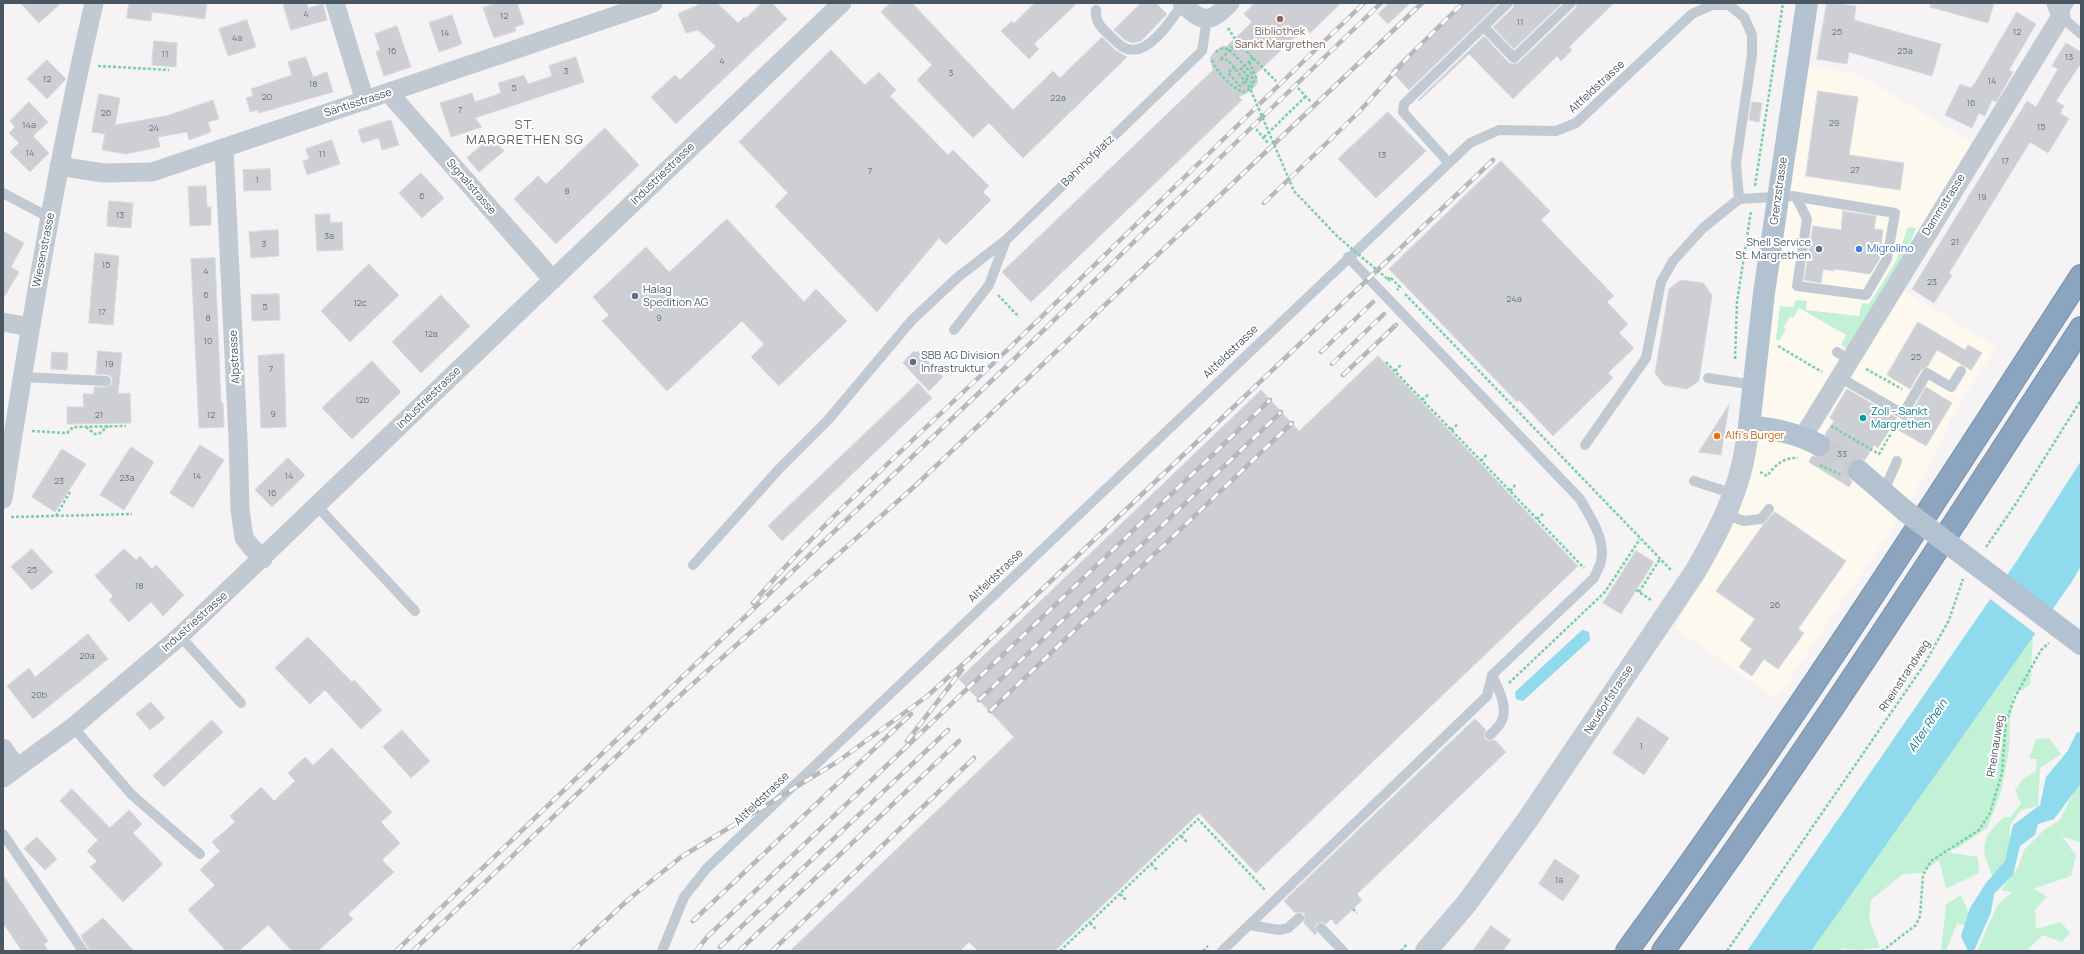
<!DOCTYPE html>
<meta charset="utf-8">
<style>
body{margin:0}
#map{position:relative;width:2084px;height:954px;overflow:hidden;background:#f5f3f3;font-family:Manrope,sans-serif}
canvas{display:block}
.frame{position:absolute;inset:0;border:4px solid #4a5661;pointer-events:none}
</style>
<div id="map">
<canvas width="2084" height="954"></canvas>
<div class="frame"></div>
</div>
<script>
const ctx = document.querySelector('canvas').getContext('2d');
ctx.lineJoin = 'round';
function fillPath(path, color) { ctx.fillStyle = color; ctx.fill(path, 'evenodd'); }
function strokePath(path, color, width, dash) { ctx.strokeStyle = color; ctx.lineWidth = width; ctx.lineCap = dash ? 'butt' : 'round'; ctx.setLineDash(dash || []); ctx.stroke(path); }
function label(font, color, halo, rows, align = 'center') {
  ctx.font = font + ' Manrope,sans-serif'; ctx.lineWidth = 4; ctx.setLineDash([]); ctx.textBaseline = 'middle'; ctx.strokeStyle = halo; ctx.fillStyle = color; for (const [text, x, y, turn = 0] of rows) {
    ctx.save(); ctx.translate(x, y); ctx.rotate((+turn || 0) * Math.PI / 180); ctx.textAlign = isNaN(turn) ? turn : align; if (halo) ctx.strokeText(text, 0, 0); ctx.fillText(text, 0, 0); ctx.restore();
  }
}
fillPath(new Path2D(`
 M1798 63 1858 74 1980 147 1895 285 1996 347 1946 426 1949 428 1911 499 1777 699 1676 629 1734 494Z`), '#fdf9ef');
fillPath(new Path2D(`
 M1908 227 1916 228 1902 263 1847 349 1841 345 1846 335 1799 308 1793 318 1790 316 1784 327 1786 329 1779 341 1776 339 1780 306 1793 307 1796 300 1807 301 1806 310 1859 316 1862 303 1869 304 1896 261Z
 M2033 638 2030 685 2013 695 2010 721 2009 751 2001 792 1987 828 1959 847 1946 852 1978 857 1979 873 1946 889 1939 860 1921 873 1903 874 1871 900 1869 919 1880 948 1858 950 1840 948 1844 951H1793L1873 827 1901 825 1909 805 2002 645Z
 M2049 738 2061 754 2040 768 2038 806 2021 810 2010 825V843L2003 875 1993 878C1981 848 1979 840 2004 817H2010L2021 804 2015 790 2024 778 2036 771 2037 759H2029L2036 739Z
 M2081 768V809L2079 812 2081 814V843L2062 836 2076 856 2071 876 2033 889 2047 896 2035 910 2036 929 2061 922 2070 933 2062 942 2043 935 2026 951H1977L1997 906 2012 892 2001 890 2018 868 2024 850 2045 829 2060 820 2079 781Z
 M1961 895 1975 927 1957 924 1946 951H1941L1946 904Z`), '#c3f1d5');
fillPath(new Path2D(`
 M2081 461V566L2071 583 1811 951H1747L2018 559Z
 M1582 630 1589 632 1590 640 1523 701 1516 699 1515 692Z
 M2077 732 2081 733V783L2054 819 2038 824 2035 835 2020 846 2013 875 1994 894 1991 912 1974 951H1968L1961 936 1970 908 1986 883 2005 861 2013 825 2040 805 2046 777 2067 752Z`), '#90daee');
fillPath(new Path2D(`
 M2004 576 2052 612 2037 635 1989 598Z`), '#f5f3f3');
const building = new Path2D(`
 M21 3H61L39 23Z
 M129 3H207L205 19 152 12 151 21 127 18Z
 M283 3H307L308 8 323 4 327 20 291 30Z
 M497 3H517L524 24 515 27 516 31 494 38 483 8Z
 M703 3H717L738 23 744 17 746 18 762 3H772L787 19 676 124 651 97 675 75 680 80 716 46 698 30 686 33 678 14Z
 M891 3H912L1013 110 1053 71 1060 78 1102 37 1115 50 1127 57 1023 158 989 123 973 138 917 80 932 65 881 12Z
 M1035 3H1077L1034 44 1039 49 1029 59 1001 31 1012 21 1014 23Z
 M1141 3H1156L1167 14 1141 41 1132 43 1125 40 1114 30Z
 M1255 3H1341L1310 33 1305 27 1255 75 1258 82 1252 90 1239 97 1242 100 1031 302 1002 272 1213 70 1210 58 1215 51 1223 46 1226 47 1252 22 1244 14Z
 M1389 3H1410L1388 24 1378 14Z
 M1462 3H1499L1409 90 1391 71Z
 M1514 3H1562L1514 49 1493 27 1513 8Z
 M1577 3H1614L1569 47 1572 50 1561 61 1557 56 1513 99 1469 54 1419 101 1418 100 1484 36 1509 63 1513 64 1518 63 1576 8Z
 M1827 3 1856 6 1854 20 1941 44 1932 76 1849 52 1847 64 1817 59Z
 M1931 3H1994L1988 23 1930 7Z
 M2017 12 2036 24 2009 70 2013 72 1996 102 1992 100 1985 116 1979 113 1972 128 1945 115 1960 84 1971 88 1975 83Z
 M452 15 462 44 439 52 429 23Z
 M247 20 256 47 228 56 219 29Z
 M397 26 411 67 384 76 376 52 380 50 375 34Z
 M154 41 177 43 176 67 152 65Z
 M2066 43 2081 52V63L2056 101 2064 106 2060 113 2069 119 2048 153 2030 142 1949 273 1952 275 1934 303 1912 289 2027 101 2036 107 2058 69 2052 66Z
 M831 50 865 85 879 72 896 90 890 96 948 155 953 150 989 186 983 192 991 200 946 245 939 238 877 312 775 206 788 193 739 142Z
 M306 57 313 77 327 72 333 92 259 113 258 110 250 112 246 98 253 96 251 89 292 75 288 62Z
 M576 57 584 82 475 118 482 127 451 137 440 103 472 93 475 102 501 93 498 83 524 75 528 84 552 76 549 66Z
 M47 60 66 79 47 99 27 79Z
 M1818 91 1858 97 1849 155 1904 163 1900 190 1806 176Z
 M99 94 120 98 115 125 166 116 213 100 219 119 208 122 211 132 189 140 187 132 158 137 160 147 126 154 102 150 105 134 92 132Z
 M29 102 48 122 33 136 49 153 30 172 10 152 19 143 9 133 15 127 10 121Z
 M1752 102 1762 103 1759 122 1749 120Z
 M1388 112 1426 151 1376 198 1338 159Z
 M391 120 399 145 382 150 379 138 362 143 358 130Z
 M605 128 639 165 556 244 514 199 538 176 546 184Z
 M491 137 504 151 479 172 467 158Z
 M332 140 340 164 307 175 303 161 309 159 306 149Z
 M1501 161 1550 211 1541 220 1614 296 1607 302 1628 324 1619 333 1634 348 1608 373 1613 378 1553 436 1519 400 1517 402 1389 269Z
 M270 169 271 190 244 191 243 170Z
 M421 173 444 198 422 218 399 193Z
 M206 186 207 207H211V225L190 226 188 187Z
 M109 201 133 203 131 228 107 226Z
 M1843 211 1876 216 1874 229 1883 230 1879 260 1870 274 1835 269 1834 271 1823 269 1821 283 1804 280 1813 226 1841 230Z
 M330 214V223L342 222 343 250 317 251 315 215Z
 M727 219 804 302 816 289 847 321 779 386 751 357 764 344 742 321 667 391 602 321 609 315 593 297 646 247 669 272Z
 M278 230 279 256 251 258 249 232Z
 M3 231 24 243 11 267 19 272 3 299Z
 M95 253 119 256 113 325 89 323Z
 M215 258 221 403H223L224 427 199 428 191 259Z
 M369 264 399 295 350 342 321 311Z
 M1681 280 1703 283 1712 295 1699 381 1687 389 1664 385 1655 373 1669 289Z
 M279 294 280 320 252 321 251 295Z
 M441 295 470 326 421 373 392 342Z
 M1918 322 1965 350 1968 345 1982 353 1971 370 1937 350 1927 367 1921 370 1910 389 1887 375Z
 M98 351 122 353 118 394 130 393 131 423 67 424V407H84L83 394H94V387H106L112 384V378L109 375 96 374Z
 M914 351 916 353 918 351 943 377 929 391 903 363Z
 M52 352 68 353 67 370 51 369Z
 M284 354 286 427 261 428 258 356Z
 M1378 356 1578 566 1256 873 1199 813 1055 951H978L969 942 960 951H790L1014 737 959 679 1261 390 1299 431Z
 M372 361 401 392 352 439 322 408Z
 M918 383 932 398 782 541 768 526Z
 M1926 387 1952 403 1926 446 1897 429 1902 420 1909 417Z
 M1847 389 1897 418 1878 448 1874 445 1865 460 1855 459 1849 463 1847 469V475L1852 482 1849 487 1809 462 1812 456 1820 457 1826 456 1830 451 1831 444 1825 434 1834 421 1830 418Z
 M1729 405 1721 455 1699 452Z
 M200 445 224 460 193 508 170 493Z
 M131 447 154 462 124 510 100 495Z
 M62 449 86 464 55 512 32 497Z
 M288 458 305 475 272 507 255 490Z
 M1775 512 1846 561 1798 629 1804 633 1778 669 1764 659 1752 676 1739 667 1752 649 1740 640 1755 619 1716 591 1763 525Z
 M32 549 53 572 32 590 11 567Z
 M124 549 136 560 140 556 152 569 156 565 184 595 163 616 151 602 129 622 109 600 113 596 95 576Z
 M1636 551 1654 562 1621 614 1603 603Z
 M88 634 108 659 33 719 7 686 29 668 35 677Z
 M308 637 352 682 354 680 382 710 361 729 325 690 310 704 275 668Z
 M151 702 165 718 150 730 136 714Z
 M1638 717 1669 738 1644 775 1613 753Z
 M1475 719 1486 730 1484 734 1485 739 1489 741 1495 740 1506 752 1357 894 1362 900 1353 909 1336 925 1331 919 1326 924 1322 922 1317 923 1315 927 1317 933 1315 935 1304 923 1305 917 1304 913 1298 912 1295 913 1284 901Z
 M212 720 223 732 164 787 153 776Z
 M402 730 430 761 411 778 383 747Z
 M332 748 392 812 381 822 400 843 382 860 394 872 348 914 353 919 318 951H292L268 925 239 951H226L188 910 215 885 200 870 220 851 212 842 235 822 230 816 261 787 274 801 295 781 288 773 305 757 313 765Z
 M72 789 110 828 129 810 142 824 133 833 163 864 123 902 90 867 97 861 87 851 98 840 60 801Z
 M37 837 57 859 45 870 24 849Z
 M1555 859 1580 876 1563 901 1539 884Z
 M3 875 48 941 44 944 48 951H22L3 923Z
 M103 918 134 951H90L81 936Z
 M1491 926 1511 940 1503 951H1473Z`);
fillPath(building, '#cdcfd5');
strokePath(building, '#d7d9de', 1);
strokePath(new Path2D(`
 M1819 445 1859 471`), '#caccce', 22, [22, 11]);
const highway = new Path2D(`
 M1627 951C1787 732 1934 503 2081 276
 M1663 951C1810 749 1945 538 2081 328`);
strokePath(highway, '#7690ad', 24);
strokePath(new Path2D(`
 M1228 28 1237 42 1276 81
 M1220 59 1228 60 1249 86
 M1221 59 1237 42
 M1212 60C1216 71 1232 89 1244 92L1251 88 1256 77 1249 61
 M98 66 169 70
 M1235 67 1228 73 1240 86 1249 77 1241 69 1253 58
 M1298 88 1311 102
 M1256 129 1268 143
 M1264 137 1306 96
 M1755 186 1783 3
 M1388 280 1390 277 1400 287 1397 290
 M1405 294 1671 570
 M998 295 1019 317
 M1778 346 1822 372
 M1735 359 1737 302 1751 211
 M1386 362 1584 568
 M1866 369 1902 389
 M1395 371 1401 365
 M1422 400 1429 394
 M1831 426 1879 454 1896 425
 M86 427 95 434 100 433 108 426
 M1451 430 1458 424
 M32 431 67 433 73 427 126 426
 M1481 461 1487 454
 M1820 465 1841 475
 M1760 472 1767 476C1775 465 1784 457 1798 458
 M1510 491 1516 484
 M56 516 70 492
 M11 517 132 514
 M1537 519 1544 513
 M1986 547 2015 505 2081 400
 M1636 590 1651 600
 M1639 592 1660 559
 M1509 683 1605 592 1640 539
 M1181 836 1187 842
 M1151 864 1157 870
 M1120 894 1126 900
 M1353 909 1357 913
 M1090 923 1096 929
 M1060 951 1198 819 1266 891
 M1203 951 1208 946
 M1401 951 1407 944
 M1727 951 1924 665 1949 620 1963 579
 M1882 951 1916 925 1920 916 1923 875 1931 861 1979 830 1990 813 2002 773 2006 722 2015 697 2041 650 2049 643`), '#7ad0a6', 2.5, [3, 2]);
strokePath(new Path2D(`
 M2069 3 2061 16 2081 34
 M1096 10C1095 22 1101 27 1109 35 1114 39 1118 44 1123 47 1146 61 1173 18 1183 3
 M1484 27 1514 58 1571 3
 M1448 162 1403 112 1404 104 1508 3
 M3 193 50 218
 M954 330 989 285 1006 240 1202 51 1207 19
 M1837 352 1850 360
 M22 377 106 381
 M1839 377 1903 414 1927 373 1951 387 1961 371
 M1708 378 1754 385
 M1585 445 1646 358 1661 282 1673 261 1703 228 1739 199 1792 196 1895 213 1887 259 1866 295 1797 286 1807 219 1796 197
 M1694 481 1734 494
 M1883 493 1897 461
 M317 506 415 611
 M1725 514 1744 521 1761 519 1769 509
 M693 565 779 469 828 420 912 320 958 277 1006 240
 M180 636 241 703
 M73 727 132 795 200 854
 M1490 735C1494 731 1500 726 1502 720 1508 706 1498 688 1492 675
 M3 834 83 951
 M1249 925 1279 930 1288 928 1299 918
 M1321 928 1343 951
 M662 951 684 897 707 868 1470 143 1499 130 1556 131 1576 123 1692 14 1712 5H1729L1744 17 1752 35V55L1736 163 1739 199
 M1222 951 1487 696 1492 675 1594 578C1596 573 1600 566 1601 561 1606 539 1590 517 1580 499L1348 257`), '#c1cad2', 10);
strokePath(new Path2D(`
 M335 3 365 101
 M1182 3C1203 24 1210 23 1230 3
 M389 93 553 280
 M224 148 238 438 240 509 244 538 253 549 263 559
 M59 166 103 173 152 172 653 3
 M3 322 29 327
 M1803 437 2061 16 2056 3
 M3 499C29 332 56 167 94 3
 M3 748 17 768
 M3 778 73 727 180 636 842 3`), '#c1cad2', 19);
strokePath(new Path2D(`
 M1426 951 1467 903 1528 819 1695 572C1714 539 1733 504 1742 466 1745 453 1747 439 1749 426`), '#c1cbd6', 22);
strokePath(new Path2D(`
 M1807 3 1764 293 1749 426C1774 429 1797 433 1819 445
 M1859 471 1904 510`), '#b3c2d1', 22);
strokePath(highway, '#8ba5c1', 22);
const rail = new Path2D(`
 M1264 203 1359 112 1409 56 1463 3
 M1321 352 1373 302
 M1332 364 1384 314
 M1343 375 1396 325
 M753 603C829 515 916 438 1000 357 1121 240 1242 120 1364 3
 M979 700 1281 412
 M990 711 1292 423
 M907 741 962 670
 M693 921 911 714
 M720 947 948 730
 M396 951 1007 366 1226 152 1381 3
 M413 951 687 689 916 485 1422 3
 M573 951 629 899 681 857 837 762 926 697 970 658 1493 160
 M696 951 708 936 1270 400
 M739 951 959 741
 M772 951 974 758`);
strokePath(rail, '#b5b8bd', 4.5);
strokePath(rail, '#fff', 3, [9]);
strokePath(new Path2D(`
 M1216 52 1223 48 1230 50 1252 74V81L1249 86 1294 191 1338 237 1390 281`), '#7ad0a6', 2.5, [3, 2]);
strokePath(new Path2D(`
 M1904 510 2081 644`), '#b3c2d1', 22);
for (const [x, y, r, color] of [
 [1280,19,4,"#8d6e63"],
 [1819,249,4,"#5c6f8a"],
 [1859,249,4,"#3f7fe0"],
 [635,296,4,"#5c6f8a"],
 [913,362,4,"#5c6f8a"],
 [1863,418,4,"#0f9aa8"],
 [1717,436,4,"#e8710a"]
]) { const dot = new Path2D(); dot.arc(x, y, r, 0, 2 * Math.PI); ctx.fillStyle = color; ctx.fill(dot); strokePath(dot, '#fff', 1.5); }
label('9px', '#6b747e', null, [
 ["4",306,14],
 ["12",504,16],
 ["11",1520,22],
 ["25",1837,32],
 ["12",2017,32],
 ["14",445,33],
 ["4a",237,38],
 ["16",392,51],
 ["25a",1905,51],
 ["11",165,54],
 ["13",2069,57],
 ["4",722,61],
 ["3",566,71],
 ["3",951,73],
 ["12",47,79],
 ["14",1992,81],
 ["18",313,84],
 ["5",514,88],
 ["20",267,97],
 ["22a",1058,98],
 ["16",1971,103],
 ["7",460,110],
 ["26",106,113],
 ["29",1834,123],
 ["14a",29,125],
 ["15",2041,127],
 ["24",154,128],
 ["14",30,153],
 ["11",322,154],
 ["13",1382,155],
 ["17",2005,161],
 ["27",1855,170],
 ["7",870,171],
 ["1",257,180],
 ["8",567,191],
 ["6",422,196],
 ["19",1982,197],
 ["13",120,215],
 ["3a",329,236],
 ["21",1955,242],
 ["3",264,244],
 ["15",106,265],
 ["4",206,271],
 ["23",1932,282],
 ["6",206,295],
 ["24a",1514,299],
 ["12c",360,303],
 ["5",265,307],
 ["17",102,312],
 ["8",208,318],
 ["9",659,318],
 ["12a",431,334],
 ["10",208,341],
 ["25",1916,357],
 ["19",109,364],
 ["7",271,369],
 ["12b",362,400],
 ["9",273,414],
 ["21",99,415],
 ["12",211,415],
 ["33",1842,454],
 ["14",197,476],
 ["14",289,476],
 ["23a",127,478],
 ["23",59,481],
 ["16",272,493],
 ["25",32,570],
 ["18",139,586],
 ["26",1775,605],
 ["20a",87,656],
 ["20b",39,695],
 ["1",1641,746],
 ["1a",1559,880]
]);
label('11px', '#785e54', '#fff', [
 ["Bibliothek",1280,32],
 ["Sankt Margrethen",1280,45]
]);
label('11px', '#4a5661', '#fff', [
 ["Altfeldstrasse",1597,87,-43],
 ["Säntisstrasse",358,103,-18],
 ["Bahnhofplatz",1088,161,-44],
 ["Industriestrasse",663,174,-44],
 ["Signalstrasse",471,187,49],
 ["Grenzstrasse",1779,191,-82],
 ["Dammstrasse",1944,205,-58],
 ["Wiesenstrasse",44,250,-79],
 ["Altfeldstrasse",1231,352,-44],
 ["Alpstrasse",235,357,-93],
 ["Industriestrasse",429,398,-44],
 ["Altfeldstrasse",996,576,-44],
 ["Industriestrasse",195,622,-42],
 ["Rheinstrandweg",1905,676,-57],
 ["Neudorfstrasse",1609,700,-57],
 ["Rheinauweg",1996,746,-81],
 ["Altfeldstrasse",762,799,-44]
]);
label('11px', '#4e5e75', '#fff', [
 ["Shell Service",1811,243,"right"],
 ["St. Margrethen",1811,256,"right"],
 ["Halag",643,290],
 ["Spedition AG",643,303],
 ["SBB AG Division",921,356],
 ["Infrastruktur",921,369]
], 'left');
label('11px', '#366cbe', '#fff', [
 ["Migrolino",1867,249]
], 'left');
label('11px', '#0d838f', '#fff', [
 ["Zoll - Sankt",1871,412],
 ["Margrethen",1871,425]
], 'left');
label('11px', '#c56008', '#fff', [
 ["Alfi's Burger",1725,436]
], 'left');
label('italic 12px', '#0c7c9b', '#fff', [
 ["Alter Rhein",1928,726,-56]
]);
ctx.letterSpacing = '1px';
label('13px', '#5f6368', '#fff', [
 ["ST.",525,125],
 ["MARGRETHEN SG",525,140]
]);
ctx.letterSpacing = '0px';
</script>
